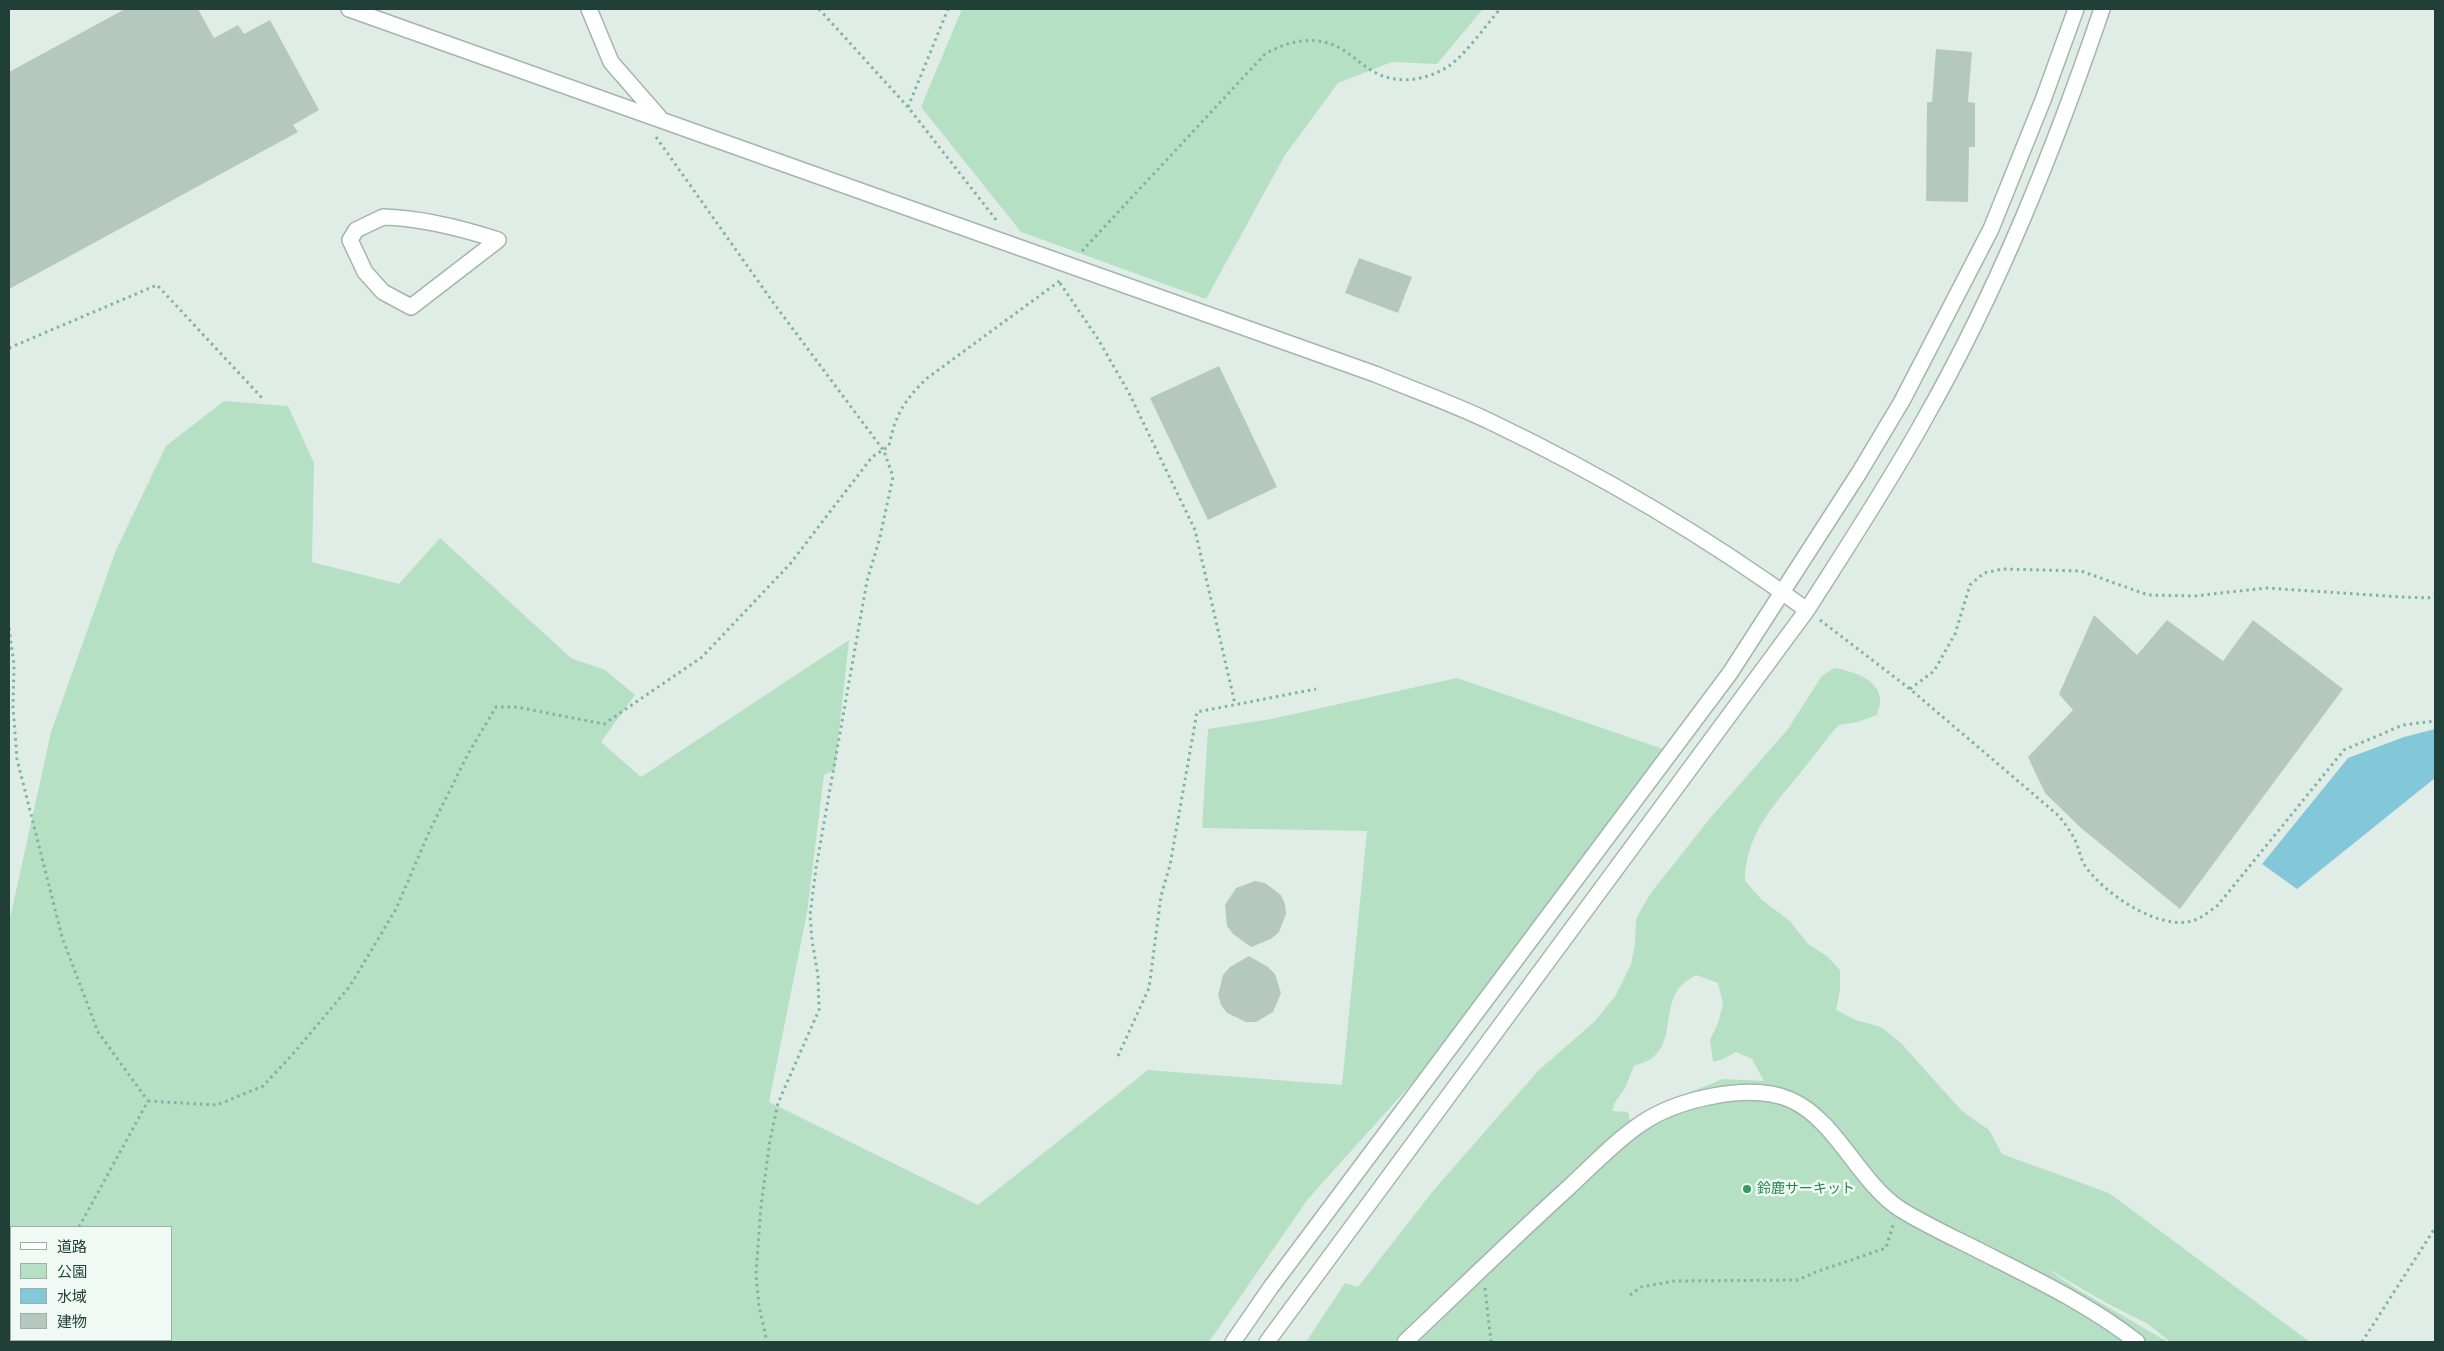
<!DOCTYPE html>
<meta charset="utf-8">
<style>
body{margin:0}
#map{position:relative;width:2444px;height:1351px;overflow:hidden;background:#e0ede7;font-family:"Roboto Condensed","Noto Sans JP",sans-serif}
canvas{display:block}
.frame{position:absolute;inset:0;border:10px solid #1f3f37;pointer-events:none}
.legend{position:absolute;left:10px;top:1226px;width:162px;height:115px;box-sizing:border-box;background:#f1f9f5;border:1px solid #9dafa9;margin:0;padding:6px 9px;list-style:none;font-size:15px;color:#1f3f37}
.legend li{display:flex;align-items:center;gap:10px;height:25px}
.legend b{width:25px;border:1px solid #9dafa9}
</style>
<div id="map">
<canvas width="2444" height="1351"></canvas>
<div class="frame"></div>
<ul class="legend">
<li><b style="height:6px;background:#fff"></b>道路</li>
<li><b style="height:14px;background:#b6e0c3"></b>公園</li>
<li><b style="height:14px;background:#82c8d8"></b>水域</li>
<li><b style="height:14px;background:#b5c8c0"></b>建物</li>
</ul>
</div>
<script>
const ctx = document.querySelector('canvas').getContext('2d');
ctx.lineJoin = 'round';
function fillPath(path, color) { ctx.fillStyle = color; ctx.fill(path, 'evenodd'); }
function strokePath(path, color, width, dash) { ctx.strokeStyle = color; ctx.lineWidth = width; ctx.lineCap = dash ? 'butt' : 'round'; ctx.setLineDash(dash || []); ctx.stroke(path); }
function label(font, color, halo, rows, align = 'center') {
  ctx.font = font + ' "Roboto Condensed","Noto Sans JP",sans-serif'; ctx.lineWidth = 5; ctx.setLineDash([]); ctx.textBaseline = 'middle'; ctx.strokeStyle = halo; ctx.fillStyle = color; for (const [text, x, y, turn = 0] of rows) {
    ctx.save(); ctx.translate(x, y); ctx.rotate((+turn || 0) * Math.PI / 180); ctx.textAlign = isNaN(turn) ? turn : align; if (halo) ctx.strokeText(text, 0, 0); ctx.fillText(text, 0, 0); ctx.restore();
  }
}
fillPath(new Path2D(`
 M962 9H1483L1437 64 1392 62 1338 83 1285 155 1206 299 1021 232 921 107Z
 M224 401 288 406 314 463 312 562 399 584 440 538 571 658 605 670 635 695 601 742 641 777 849 640 835 769 824 775 807 913 769 1102 978 1205 1148 1070 1342 1085 1367 831 1202 828 1208 729 1271 719 1457 678 1666 750 1415 1080 1308 1199 1209 1342H9V923L51 732 116 550 166 446ZM11 1227H171V1340H11Z
 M1834 668C1851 671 1878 678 1880 699 1881 704 1878 710 1877 715L1858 722 1839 725C1824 741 1812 759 1798 776 1771 808 1745 837 1745 881L1762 900 1790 921 1808 944 1827 956 1840 970V990L1836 1010 1856 1020 1881 1027 1901 1043 1962 1111 1989 1130 2002 1154 2109 1193 2310 1342H2170L2148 1324 2110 1305 2046 1268 2072 1286 2168 1342H1306L1345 1283 1358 1287 1433 1191 1508 1105 1539 1070 1595 1021 1616 995 1631 964 1635 944 1636 919 1650 894 1711 817 1788 729 1821 677ZM1696 975 1718 983 1723 1004 1718 1023 1710 1040 1713 1062 1723 1059 1736 1052 1752 1059 1764 1081 1723 1079 1650 1108 1631 1125 1628 1112 1612 1111 1614 1104 1625 1088 1634 1066C1639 1064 1647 1062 1652 1058 1675 1041 1662 1002 1683 984 1687 980 1692 978 1696 975Z`), '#b6e0c3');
fillPath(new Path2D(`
 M2435 729V778L2297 889 2262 864 2348 758 2404 737Z`), '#82c8d8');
fillPath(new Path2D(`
 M125 9H198L214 38 238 25 244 34 270 20 319 110 293 125 298 132 9 289V72Z
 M1936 49 1972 52 1968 102 1975 103V147H1969L1968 202 1926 201 1927 102H1932Z
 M1359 258 1412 277 1398 313 1345 293Z
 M1219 366 1277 487 1208 520 1150 398Z
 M2094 615 2137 655 2167 620 2223 661 2253 620 2343 689 2180 909 2081 828 2045 793 2028 757 2073 710 2059 694Z
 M1255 881 1265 883 1281 895 1285 904 1286 914 1279 932 1271 939 1251 947 1233 934 1227 926 1225 905 1236 888Z
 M1249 956 1268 967 1275 974 1281 993 1273 1012 1256 1022H1246L1227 1013 1221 1005 1218 995 1223 975 1230 967Z`), '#b5c8c0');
const minor = new Path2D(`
 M349 9 1375 374C1414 390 1454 404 1491 422 1602 475 1708 538 1807 610
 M589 9 611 62 659 117
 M383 217C422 218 461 228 498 240L411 307 383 292 365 272 350 240 356 230Z
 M1233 1342 1271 1287 1730 673 1859 473 1902 401 1991 229 2043 100 2076 9
 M1267 1342 1807 610C1847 547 1888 485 1924 420 1998 290 2054 150 2102 9
 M1405 1342C1459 1291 1512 1239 1567 1189 1591 1167 1615 1141 1642 1123 1678 1099 1750 1082 1791 1100 1836 1120 1858 1181 1900 1209 1924 1224 1950 1236 1976 1249 2031 1277 2089 1304 2137 1342`);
strokePath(minor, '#a2b5af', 18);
strokePath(new Path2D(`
 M819 9 908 107 997 221
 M908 107 948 9
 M656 137 775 305 884 451 893 477 880 537 867 581 816 868 810 915 812 940 818 976 819 1010 778 1103 770 1140 761 1206 756 1274 759 1306 767 1342
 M1082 251 1265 54C1288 41 1313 35 1338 47 1352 54 1362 66 1376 73 1400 85 1427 80 1449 66 1465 55 1487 24 1500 9
 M1060 283 1098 339 1129 393 1195 530 1235 704
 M9 348 157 285 264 400
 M1820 620 1910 689 2059 816C2065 824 2072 833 2076 842 2079 849 2080 857 2084 864 2101 892 2161 933 2195 920 2203 917 2211 910 2218 905L2344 750 2403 725 2435 721
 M9 628 14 665 13 707 17 759 62 937 98 1032 148 1101
 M1910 689 1934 671 1955 634 1970 585 1984 573 2002 569 2081 571 2148 595 2194 596 2266 588 2402 597 2428 598 2435 595
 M1118 1056 1149 988 1161 896 1170 865 1197 712 1316 689
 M148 1101 217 1105 263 1086 292 1055 350 986 396 909 430 830 468 754 496 707H517L604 724 702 657 790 564 872 457 889 446C895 415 904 401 926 379L1061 280
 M79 1227 148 1101
 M1485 1288 1491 1342
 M1630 1295 1641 1287 1674 1281 1798 1280 1816 1272 1886 1248 1893 1225
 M16 1342 18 1340
 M2362 1342 2435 1228`), '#7db3a4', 3, [2.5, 4]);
strokePath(minor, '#fff', 15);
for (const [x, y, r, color] of [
 [1747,1189,5,"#2e9e5b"]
]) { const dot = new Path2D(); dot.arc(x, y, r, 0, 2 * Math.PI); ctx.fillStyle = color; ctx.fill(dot); strokePath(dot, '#f1f9f5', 2); }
label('14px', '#27864d', '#f1f9f5', [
 ["鈴鹿サーキット",1757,1189]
], 'left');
</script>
